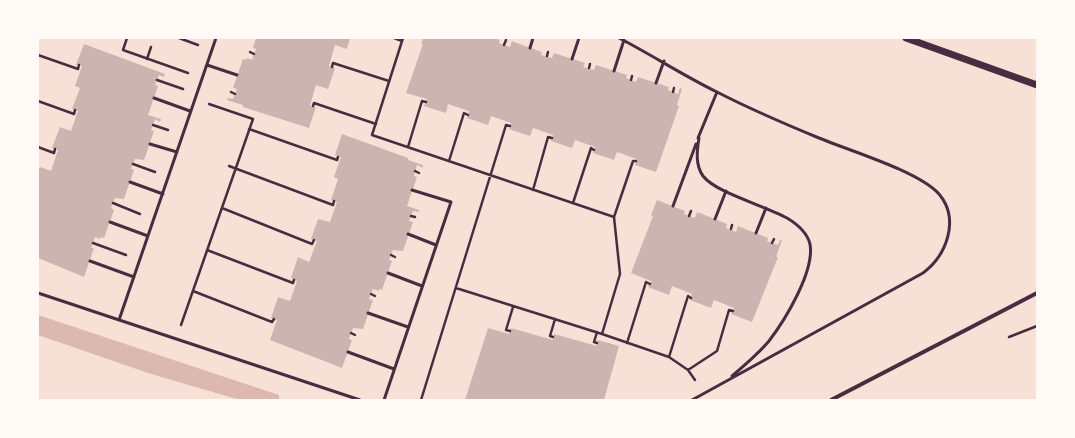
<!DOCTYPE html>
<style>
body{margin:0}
#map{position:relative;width:1075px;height:438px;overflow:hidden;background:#f7e1d7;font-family:Manrope,sans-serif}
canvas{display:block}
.frame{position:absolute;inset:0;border:39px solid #fffaf5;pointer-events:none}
</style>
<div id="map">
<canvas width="1075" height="438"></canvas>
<div class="frame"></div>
</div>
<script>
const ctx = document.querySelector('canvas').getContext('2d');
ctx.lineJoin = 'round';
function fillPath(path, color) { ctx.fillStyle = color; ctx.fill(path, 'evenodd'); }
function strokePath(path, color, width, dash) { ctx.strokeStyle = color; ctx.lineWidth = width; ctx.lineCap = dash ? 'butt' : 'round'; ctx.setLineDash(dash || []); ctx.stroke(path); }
fillPath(new Path2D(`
 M38 315 279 395V399L240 400 151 374 38 335Z`), '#dcb8b0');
fillPath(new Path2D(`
 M256 38H350L347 49 335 45 329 66 335 68 328 89 316 85 310 106 316 107 309 128 243 107V105L227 100 228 98 233 99 237 89 233 88 243 59 246 60 247 58 252 60 256 49 253 48Z
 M423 38H495L500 40 499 43 510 47 512 41 514 42 542 52 541 55 552 58 554 53 585 63 583 67 594 70 596 65 627 75 626 78 636 82 638 77 669 87 668 90 678 94 680 88 682 89 677 105 679 106 656 172 635 165 637 159 617 152 614 160 593 153 595 147 575 140 572 148 551 141 553 135 533 128 530 136 509 129 511 123 491 116 488 125 467 118 469 111 448 104 446 113 424 106 427 99 406 93 423 44H421Z
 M84 44 165 74 164 77 159 75 155 85 158 86 148 115 161 119 160 122 155 119 151 130 154 131 144 160 135 159 131 169 134 170 124 199 115 198 111 208 114 210 104 238 101 237 100 239 95 237 91 248H94L84 277 38 258V171L40 167 51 171 58 150 52 148 60 127 71 131 78 111 72 109 80 88 75 86 82 66 76 65Z
 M342 134 408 158V160L423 165V168L417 165 414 176 417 177 407 206 419 210V212L413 211 409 221 413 222 403 251 393 250 389 260 392 261 382 290 379 289V291L373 289 369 299 373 300 363 329 353 328 349 339 352 340 342 368 270 340 277 320 271 318 278 297 290 301 297 281 291 278 298 257 309 262 317 241 311 239 318 219 330 222 337 202 331 200 338 179 334 177 341 157 335 155Z
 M657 200 685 211 684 214 689 216 695 218 697 212 715 219 727 224 726 228 736 232 738 226 768 238 767 241 772 243 778 245 780 240H782L776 257H778L752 322 731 314 734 308 714 300 711 308 690 300 692 294 672 286 669 295 648 287 651 281 631 273 653 216 651 215Z
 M488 328 509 334 511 328 553 340 554 334 597 346 598 340 619 346 604 400H465Z`), '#ccb4b1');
strokePath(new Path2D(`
 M127 38 123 50 188 73
 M179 38 198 45
 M394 38 402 41
 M403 38 372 135 614 217 620 274 602 334 669 357 688 370 695 380
 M504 45 506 40
 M250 52 254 54
 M38 55 78 69 79 65
 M547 56 548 52
 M147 59 151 47
 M332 67 333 63 389 81
 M589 68 590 64
 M157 80 183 89
 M631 80 632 76
 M231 92 235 94
 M673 92 674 88
 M38 101 74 114 75 110
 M313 106 314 103 376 124
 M153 125 168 130
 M249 129 337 160 338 157
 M38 147 54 153 55 149
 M408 147 422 101 426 102
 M449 161 464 113 468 115
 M133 164 155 172
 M229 166 333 205 334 201
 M415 171 419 173
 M533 190 548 137 552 138
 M113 203 140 214
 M573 203 591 148 594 150
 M222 208 312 244 314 240
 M411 216 415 217
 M689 216 691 211
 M614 217 633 161H636
 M731 229 732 225
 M93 243 126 255
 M772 243 774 239
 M207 250 293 283 294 280
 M391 255 395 257
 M456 288 602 334
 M193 291 272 322 274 319
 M371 294 375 296
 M181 325 253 119 209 104
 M510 331 506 330 513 307
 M597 332 594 342 597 343
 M351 333 355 335
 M553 337 550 336 555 319
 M1009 337 1037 326
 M627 343 646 282 650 284
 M669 357 688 296 691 298
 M688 370 717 351 729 310 733 311
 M421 400 506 125 510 126`), '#4a2c40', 2.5);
strokePath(new Path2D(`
 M619 38C652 55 684 76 717 92 750 109 785 124 819 138 850 151 918 171 939 194 960 219 947 255 923 273L692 400
 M530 48 533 38
 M572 59 579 38
 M207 65 237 75
 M614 71 624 40
 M656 83 664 61
 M154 98 190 111
 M698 138 717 92
 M699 138C697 150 695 165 703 176 716 193 766 206 787 218 797 224 807 232 810 244 815 271 785 320 769 341 758 354 745 365 732 376
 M150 144 177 152
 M130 182 163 194
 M673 206 696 144
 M715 219 726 191
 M110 222 148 236
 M756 233 766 208
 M408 234 436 245
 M90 261 134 277
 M388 273 422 286
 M38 293 360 400
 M368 313 408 327
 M119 320 216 38
 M348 352 394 369
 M384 400 451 202 412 190`), '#4a2c40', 3);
strokePath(new Path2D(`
 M831 400 1037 293`), '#4a2c40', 4);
strokePath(new Path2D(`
 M906 38 1037 85`), '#4a2c40', 7);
</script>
